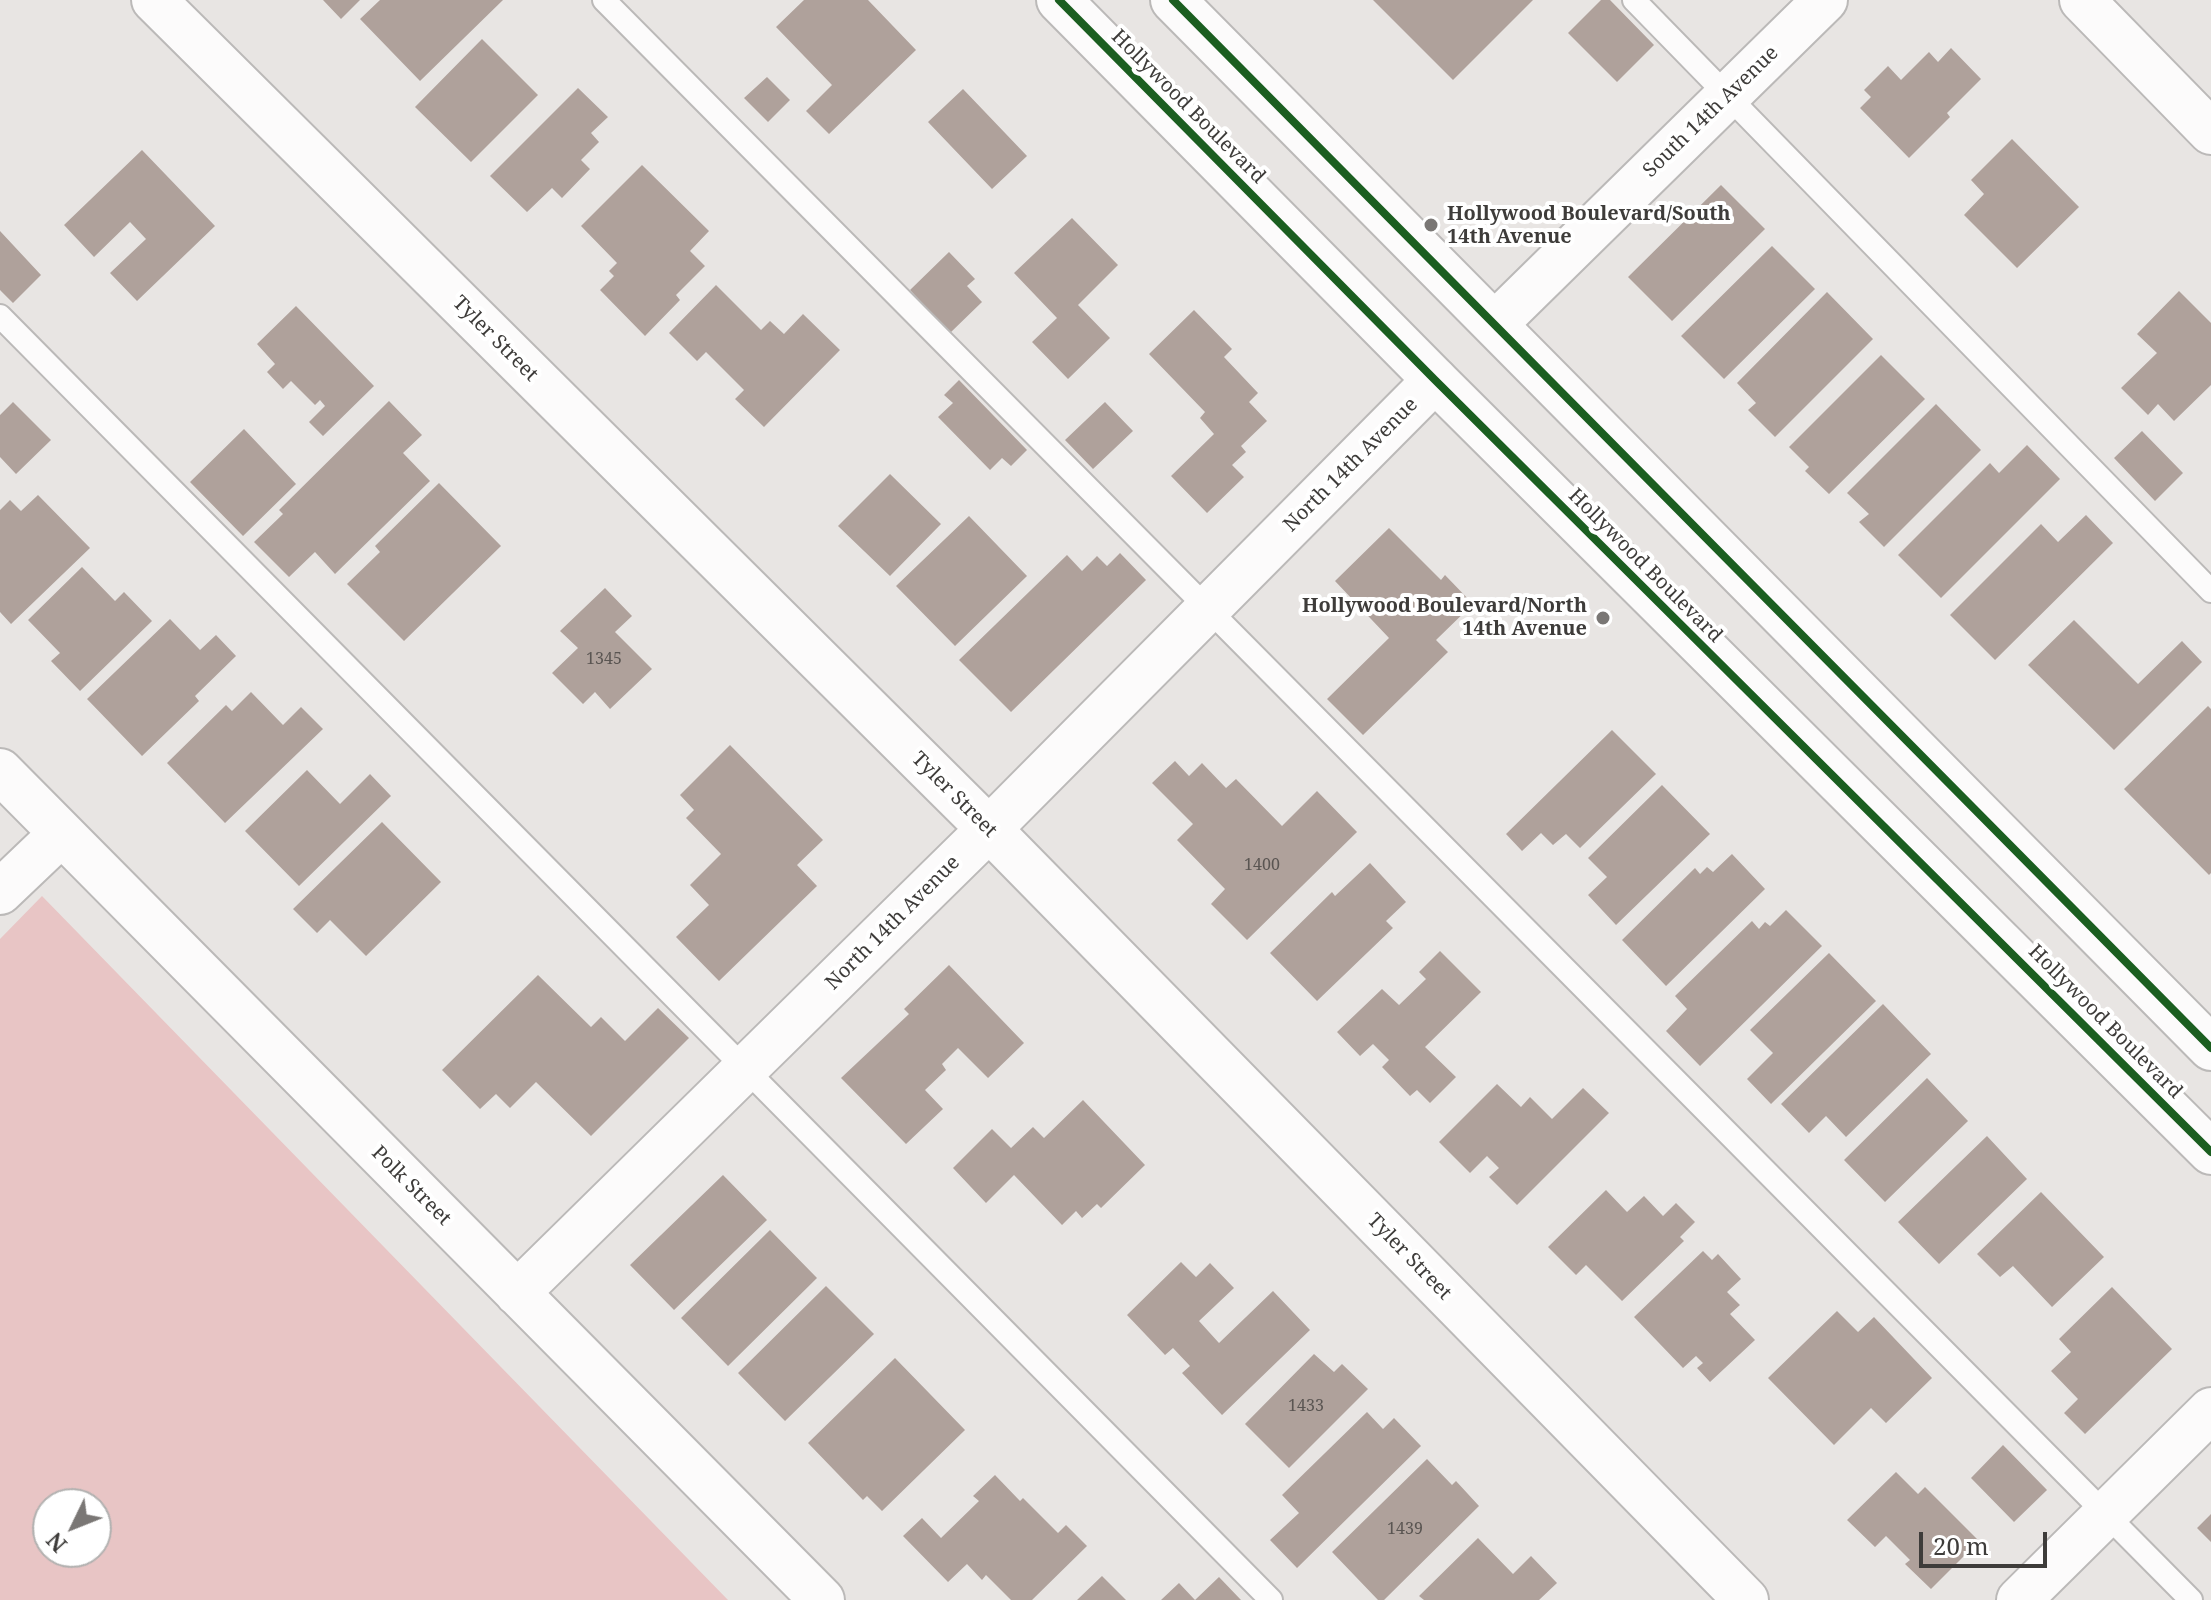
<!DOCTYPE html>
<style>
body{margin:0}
#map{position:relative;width:2211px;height:1600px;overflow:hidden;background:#e8e5e3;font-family:"Noto Serif",serif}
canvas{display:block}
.north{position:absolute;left:32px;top:1488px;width:80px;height:80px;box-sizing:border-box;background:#fff;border:2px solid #b2b1b0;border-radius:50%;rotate:227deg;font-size:22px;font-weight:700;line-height:32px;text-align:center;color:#3e3c3a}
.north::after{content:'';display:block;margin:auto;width:28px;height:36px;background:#7a7775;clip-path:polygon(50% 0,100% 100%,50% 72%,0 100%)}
.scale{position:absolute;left:1919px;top:1532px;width:128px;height:36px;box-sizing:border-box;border:4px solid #3e3c3a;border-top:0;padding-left:10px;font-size:24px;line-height:28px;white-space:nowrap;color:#3e3c3a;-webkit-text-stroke:6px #fff;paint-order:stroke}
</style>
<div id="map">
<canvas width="2211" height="1600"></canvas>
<div class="north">N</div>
<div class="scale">20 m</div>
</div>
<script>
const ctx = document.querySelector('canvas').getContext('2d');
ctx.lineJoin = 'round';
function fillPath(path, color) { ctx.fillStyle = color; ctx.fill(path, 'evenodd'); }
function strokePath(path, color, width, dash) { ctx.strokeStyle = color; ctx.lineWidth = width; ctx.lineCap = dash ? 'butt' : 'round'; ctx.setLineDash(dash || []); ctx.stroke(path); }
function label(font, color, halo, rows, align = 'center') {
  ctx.font = font + ' "Noto Serif",serif'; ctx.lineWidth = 8; ctx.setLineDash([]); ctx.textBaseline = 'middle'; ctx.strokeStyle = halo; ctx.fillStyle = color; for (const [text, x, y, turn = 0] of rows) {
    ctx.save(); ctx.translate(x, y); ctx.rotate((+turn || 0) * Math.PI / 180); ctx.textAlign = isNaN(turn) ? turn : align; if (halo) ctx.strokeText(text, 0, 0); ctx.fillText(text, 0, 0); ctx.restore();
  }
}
fillPath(new Path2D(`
 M42 896 728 1600H0V939ZM48 1504H96V1552H48Z`), '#e8c5c5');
fillPath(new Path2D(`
 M323 0H360L341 19Z
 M380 0H503L420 81 360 19Z
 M804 0H868L916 50 829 134 806 111 832 85 776 27Z
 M1373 0H1533L1453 80Z
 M1601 0H1610L1654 45 1617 82 1568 33Z
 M482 39 538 95 471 162 415 107Z
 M1951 48 1981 79 1947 113 1950 117 1909 158 1860 108 1871 97 1864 90 1888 66 1901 80 1929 52 1938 62Z
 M767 77 790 100 768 122 744 98Z
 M578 88 608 117 591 133 599 142 581 160 590 169 562 198 552 188 527 212 490 176Z
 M963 89 1027 156 992 189 928 122Z
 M2012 139 2079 207 2017 268 1964 215 1984 194 1971 180Z
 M142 150 215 226 137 301 110 273 146 239 130 222 94 257 64 225Z
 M642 165 709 231 690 251 705 266 676 295 680 300 645 336 600 290 614 276 609 271 617 263 581 226Z
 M1721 185 1765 229 1672 321 1628 277Z
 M1072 218 1118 265 1078 305 1110 338 1068 379 1032 342 1057 318 1014 273Z
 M0 231 41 275 13 303 0 290Z
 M1772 246 1815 289 1724 379 1681 336Z
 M949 252 975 279 967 286 982 302 950 333 910 290Z
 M716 285 761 330 770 321 784 334 803 314 840 350 764 427 735 399 744 390 706 352 697 361 669 333Z
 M2179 291 2211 323V385L2174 421 2158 404 2148 415 2121 388 2157 353 2137 334Z
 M1827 292 1873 339 1775 437 1748 410 1756 403 1737 383Z
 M296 306 374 386 323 436 309 422 325 406 320 400 315 405 291 381 283 389 267 372 275 364 257 344Z
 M1194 310 1232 349 1224 357 1258 393 1249 402 1267 421 1241 446 1246 452 1232 465 1244 477 1207 513 1171 476 1214 434 1200 418 1205 412 1149 354Z
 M1881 355 1925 399 1829 494 1805 471 1809 467 1789 447Z
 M959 380 1027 450 1011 466 1002 458 990 470 938 417 953 403 944 395Z
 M389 401 422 435 403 453 430 481 335 574 315 552 289 577 254 542 283 514 279 510Z
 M13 402 51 440 16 474 0 457V415Z
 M1105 402 1133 431 1093 469 1065 440Z
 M1936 404 1981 450 1884 547 1859 522 1869 514 1847 493Z
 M244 429 296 484 243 536 190 482Z
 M2142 431 2183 473 2155 501 2114 458Z
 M2027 445 2060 479 1941 598 1898 555 1990 463 1999 473Z
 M890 474 941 524 890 576 838 526Z
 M439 483 501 546 404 641 347 584 380 552 375 546Z
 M38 495 90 548 11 624 0 612V510L10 500 21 511Z
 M2086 515 2113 543 1995 660 1950 615 2041 524 2058 542Z
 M969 516 1027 576 955 646 896 586Z
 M1389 528 1441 580 1445 575 1473 604 1436 640 1448 652 1363 735 1327 699 1389 638 1335 581Z
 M1120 553 1146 580 1011 712 959 660 1067 555 1082 571 1097 556 1107 566Z
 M82 567 115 601 124 592 152 621 80 691 51 661 60 653 28 620Z
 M605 588 632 616 615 632 652 669 610 709 595 692 583 704 552 673 578 648 560 631Z
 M170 619 200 650 216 635 236 656 195 696 199 701 142 756 87 699Z
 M2074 620 2138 684 2182 641 2202 662 2114 750 2028 665Z
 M251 692 283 725 301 707 323 729 225 823 167 763 226 705 232 711Z
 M2208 706 2211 709V873L2209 875 2124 789Z
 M1612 730 1656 774 1580 848 1566 834 1553 845 1541 833 1522 851 1506 834Z
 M730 745 823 840 797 865 817 886 719 981 676 937 709 905 690 885 721 854 686 818 694 810 680 795Z
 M1175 761 1189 776 1202 763 1226 788 1236 779 1282 826 1317 791 1357 832 1247 940 1211 904 1225 889 1177 840 1193 824 1152 783Z
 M307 770 340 804 370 774 391 796 299 886 245 831Z
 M1662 785 1710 834 1616 925 1588 895 1607 877 1588 858Z
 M382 822 441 882 366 956 330 920 317 933 293 909Z
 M1732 854 1765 889 1666 986 1622 940 1695 868 1700 874 1707 867 1713 872Z
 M1370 863 1406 902 1386 921 1393 928 1317 1001 1270 953 1332 892 1335 896Z
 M1786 910 1822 946 1700 1066 1666 1031 1687 1009 1675 996 1752 921 1759 929 1765 922 1770 926Z
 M1440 951 1481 992 1425 1047 1456 1077 1430 1103 1417 1090 1410 1096 1382 1067 1389 1060 1373 1044 1360 1056 1337 1032 1382 989 1399 1005 1426 979 1419 972Z
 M1829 953 1876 1001 1771 1104 1747 1079 1773 1053 1750 1030Z
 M949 965 1024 1043 988 1078 958 1048 942 1064 946 1070 925 1090 943 1109 906 1144 841 1078 909 1014 904 1009Z
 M538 975 591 1027 601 1017 625 1041 658 1008 689 1038 591 1136 536 1082 510 1108 496 1094 480 1109 442 1070Z
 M1883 1004 1931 1054 1846 1137 1826 1116 1809 1133 1781 1104Z
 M1927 1078 1968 1121 1885 1202 1844 1160Z
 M1497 1084 1521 1107 1530 1097 1552 1119 1583 1088 1609 1113 1517 1205 1489 1177 1499 1168 1487 1156 1470 1173 1439 1142Z
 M1083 1100 1145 1165 1101 1208 1097 1204 1082 1218 1076 1211 1062 1225 1014 1175 986 1203 953 1168 992 1129 1011 1148 1033 1127 1044 1138Z
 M1987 1136 2027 1179 1939 1264 1898 1222Z
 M723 1175 767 1220 674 1310 630 1265Z
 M1606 1190 1627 1212 1644 1196 1663 1216 1676 1203 1695 1222 1680 1237 1684 1241 1622 1301 1586 1265 1576 1275 1548 1247Z
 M2041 1192 2104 1257 2052 1307 2013 1266 2000 1277 1977 1254Z
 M770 1230 817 1278 728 1366 681 1318Z
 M1703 1251 1712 1260 1718 1254 1741 1279 1727 1292 1740 1305 1730 1314 1755 1340 1710 1382 1697 1368 1703 1363 1696 1356 1683 1368 1634 1317Z
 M1181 1262 1196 1277 1210 1263 1234 1288 1199 1321 1219 1343 1273 1291 1310 1330 1222 1415 1182 1373 1190 1366 1173 1348 1165 1355 1127 1315Z
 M826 1286 874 1334 785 1421 738 1373Z
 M2112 1287 2172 1349 2085 1434 2064 1413 2078 1399 2051 1371 2071 1352 2059 1339Z
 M1837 1311 1858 1332 1874 1317 1932 1378 1886 1423 1871 1408 1834 1445 1768 1378Z
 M1314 1354 1334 1372 1342 1364 1368 1389 1289 1468 1245 1424Z
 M895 1358 965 1430 882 1511 867 1496 863 1500 808 1443Z
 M1367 1412 1383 1429 1394 1418 1421 1446 1297 1568 1270 1540 1299 1513 1282 1495Z
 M2003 1445 2047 1490 2014 1522 1971 1478Z
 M1427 1459 1452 1485 1456 1481 1479 1506 1384 1600H1378L1332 1552Z
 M1896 1472 1918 1494 1925 1487 1979 1541 1931 1589 1905 1564 1910 1560 1886 1536 1875 1547 1847 1520Z
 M995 1475 1020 1501 1023 1498 1058 1533 1066 1525 1087 1546 1032 1600H1011L986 1575 982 1580 967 1564 948 1582 903 1536 922 1518 941 1538 979 1501 973 1496Z
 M2211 1514V1542L2197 1528Z
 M1478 1538 1513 1574 1531 1556 1557 1583 1539 1600H1424L1419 1596Z
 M1102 1576 1126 1600H1077Z
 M1219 1577 1241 1600H1161L1179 1583 1195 1600Z`), '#afa19b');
const service = new Path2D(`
 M604 0 2191 1600
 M1634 0 2211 591
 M0 316 1271 1600`);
const minor = new Path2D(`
 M154 0 989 829 1746 1600
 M2082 0 2211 132
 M0 771 822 1600
 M0 892 61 834
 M517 1293 989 829 1435 380
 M2019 1600 2211 1410`);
const tertiary = new Path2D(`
 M1495 324 1825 0`);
const primary = new Path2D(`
 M1059 0 1435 380 2211 1152
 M1173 0 2211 1048`);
strokePath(service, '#bbb9b8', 26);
strokePath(minor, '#bbb9b8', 48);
strokePath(tertiary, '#bbb9b8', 48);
strokePath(primary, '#bbb9b8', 48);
strokePath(service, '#fcfbfb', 22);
strokePath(minor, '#fcfbfb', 44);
strokePath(tertiary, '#fcfbfb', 44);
strokePath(primary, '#fcfbfb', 44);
strokePath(new Path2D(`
 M1059 0 1435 380 2211 1152
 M1173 0 2211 1048`), '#1b5e20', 8);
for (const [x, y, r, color] of [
 [1431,225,8,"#7a7775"],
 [1603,618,8,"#7a7775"]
]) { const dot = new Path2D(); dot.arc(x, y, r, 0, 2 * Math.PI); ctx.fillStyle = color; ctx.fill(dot); strokePath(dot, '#fff', 3); }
label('16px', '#5a5552', null, [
 ["1345",604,659],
 ["1400",1262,865],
 ["1433",1306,1406],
 ["1439",1405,1529]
]);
label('20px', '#3e3c3a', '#fff', [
 ["Hollywood Boulevard",1188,107,45],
 ["South 14th Avenue",1711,112,-44],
 ["Tyler Street",495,339,45],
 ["North 14th Avenue",1351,465,-45],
 ["Hollywood Boulevard",1645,566,45],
 ["Tyler Street",954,795,45],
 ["North 14th Avenue",893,923,-45],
 ["Hollywood Boulevard",2105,1022,45],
 ["Polk Street",411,1186,45],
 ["Tyler Street",1409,1257,46]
]);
label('bold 20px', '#3e3c3a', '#fff', [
 ["Hollywood Boulevard/South",1447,214],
 ["14th Avenue",1447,237],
 ["Hollywood Boulevard/North",1587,606,"right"],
 ["14th Avenue",1587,629,"right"]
], 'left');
</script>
